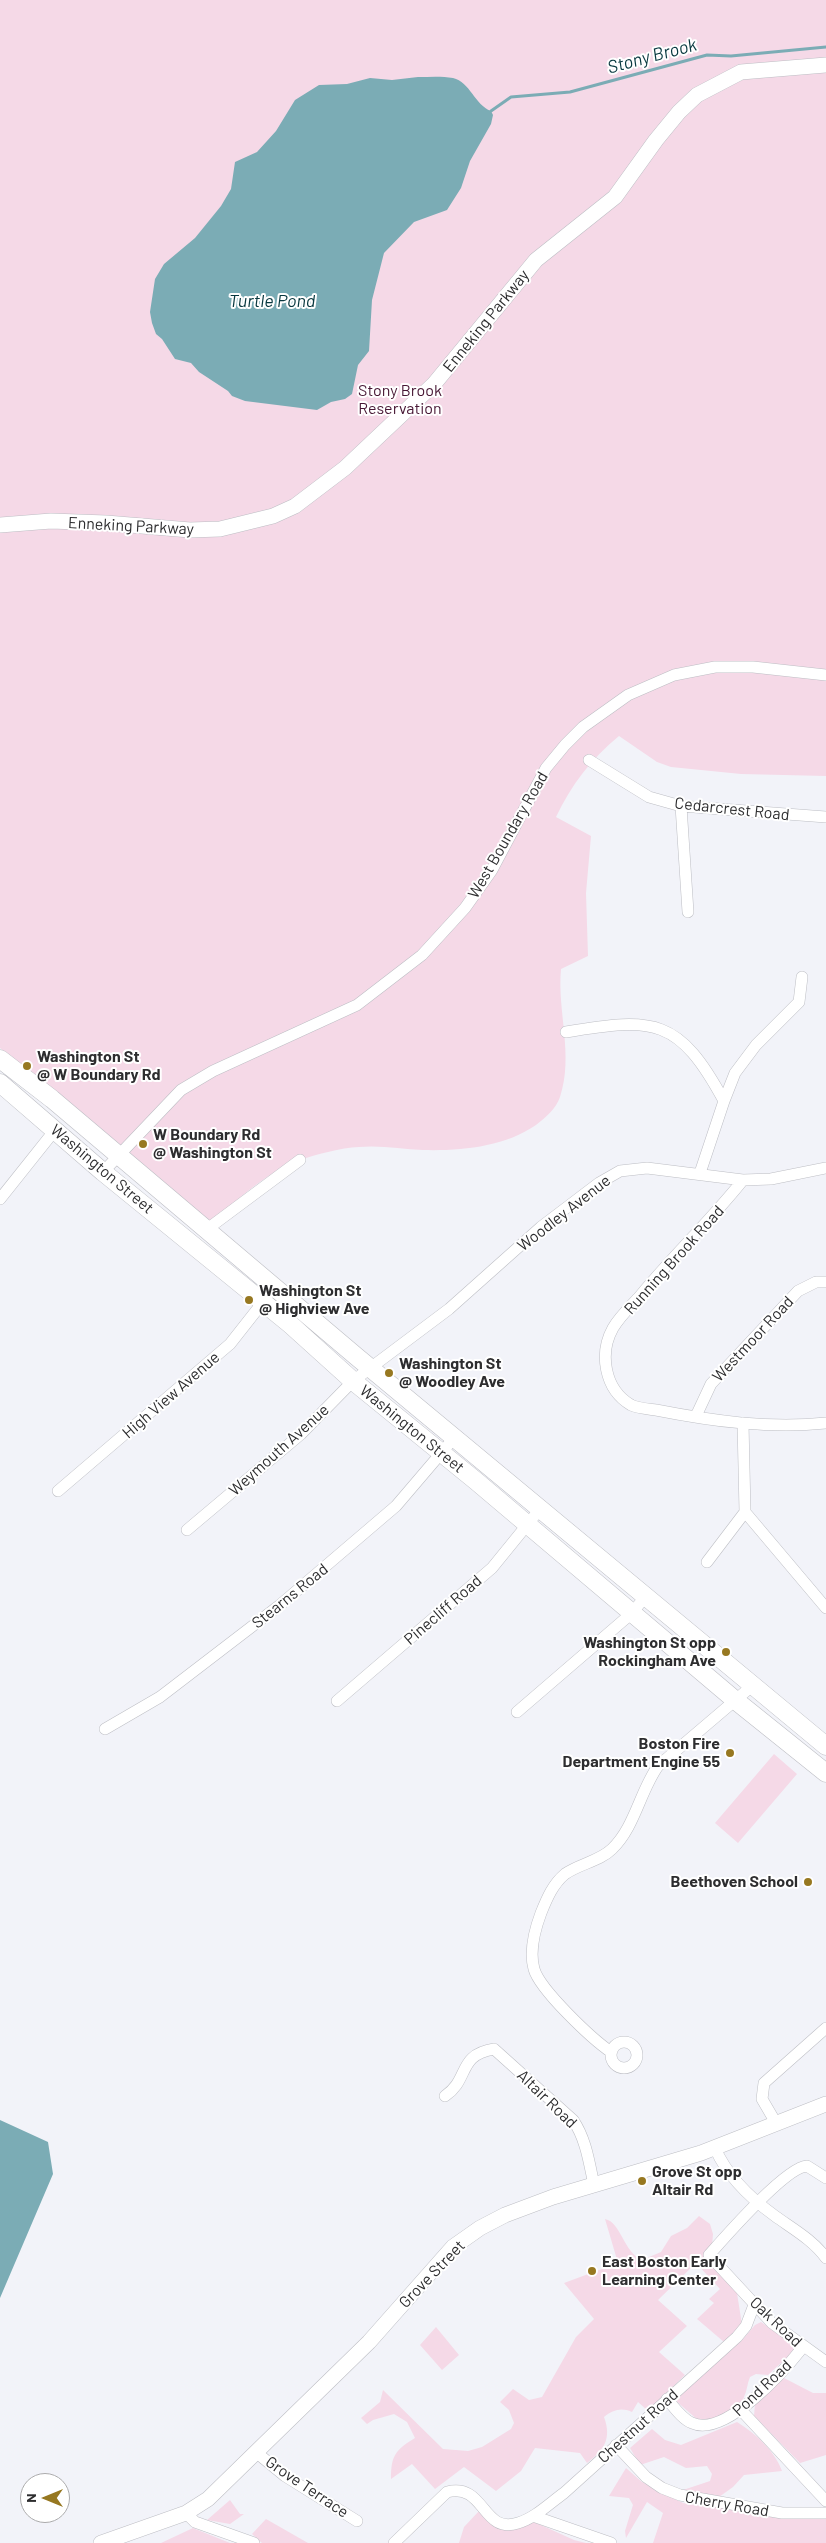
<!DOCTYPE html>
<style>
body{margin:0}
#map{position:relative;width:826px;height:2543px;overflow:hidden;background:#f2f3f9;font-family:Barlow,sans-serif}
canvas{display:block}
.north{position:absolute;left:20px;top:2473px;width:50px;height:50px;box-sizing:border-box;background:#fff;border:1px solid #ababac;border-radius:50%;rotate:270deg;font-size:14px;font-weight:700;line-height:20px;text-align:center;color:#2d2d2f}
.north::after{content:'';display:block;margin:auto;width:18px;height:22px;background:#977821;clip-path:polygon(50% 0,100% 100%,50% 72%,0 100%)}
</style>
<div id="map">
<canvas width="826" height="2543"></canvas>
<div class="north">N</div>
</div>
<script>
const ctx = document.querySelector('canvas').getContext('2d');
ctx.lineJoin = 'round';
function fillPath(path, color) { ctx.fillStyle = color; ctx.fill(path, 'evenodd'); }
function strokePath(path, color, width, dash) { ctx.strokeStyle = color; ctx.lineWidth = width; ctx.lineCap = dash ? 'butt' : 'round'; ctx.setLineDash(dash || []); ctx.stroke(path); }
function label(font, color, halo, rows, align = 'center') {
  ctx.font = font + ' Barlow,sans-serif'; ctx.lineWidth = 4; ctx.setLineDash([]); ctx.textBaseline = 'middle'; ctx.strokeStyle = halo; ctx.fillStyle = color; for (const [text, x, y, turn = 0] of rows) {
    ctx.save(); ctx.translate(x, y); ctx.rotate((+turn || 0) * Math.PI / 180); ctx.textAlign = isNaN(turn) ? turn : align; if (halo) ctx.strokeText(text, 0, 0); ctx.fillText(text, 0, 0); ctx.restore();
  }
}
fillPath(new Path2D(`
 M0 0H826V776L741 774 671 767 657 762 619 736C592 758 571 785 556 817L591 836 586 893 588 956 561 969C557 1012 574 1055 560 1097 556 1109 546 1117 536 1125 504 1147 461 1151 423 1150 402 1149 380 1145 359 1147 340 1148 318 1154 300 1160 263 1174 234 1202 206 1230L0 1048Z
 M774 1754 797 1774 738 1843 715 1823Z
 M699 2216 710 2224 713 2234 712 2247 737 2293 742 2325 724 2342 697 2319 714 2303 709 2299 720 2289 696 2263 658 2300 687 2326 659 2352 685 2375 648 2411 638 2402 632 2412C621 2407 613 2410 604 2417 612 2439 604 2450 587 2463L580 2453 535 2448 521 2471 496 2491 464 2467 435 2489 412 2464 391 2479C391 2456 395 2450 415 2438L407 2422 394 2414 373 2420 367 2424 361 2418 380 2402 383 2390 443 2449 468 2451 482 2447 511 2429 514 2423 509 2410 500 2402 513 2389 529 2400 542 2397 576 2337 594 2319 564 2283 618 2263 605 2219C621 2222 624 2253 642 2260L661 2252 671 2236 687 2228Z
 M761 2322 792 2343 794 2351 768 2375 756 2374 750 2377C747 2384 747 2391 744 2397 738 2416 716 2418 699 2421L675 2400 743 2339 755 2325Z
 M436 2327 459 2355 442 2370 420 2345Z
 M784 2378 813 2393H826V2455L800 2463 754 2416 755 2404Z
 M737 2422C755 2433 775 2451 782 2471L744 2475 733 2487 719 2497 677 2492 710 2481 712 2474 707 2466 686 2468 664 2457 640 2465 630 2448 652 2429 665 2440 681 2445Z
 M626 2468 642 2482 683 2503 757 2512 777 2518 826 2515V2543H653L663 2513 647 2502 626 2538 625 2531 633 2505 629 2498 609 2496Z
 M230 2500 240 2514H244L230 2524 207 2520Z
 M479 2511C497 2535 506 2531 530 2520L574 2540 586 2543H459L464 2527Z
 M266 2519 308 2543H262L252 2534Z
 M193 2528 230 2543H161Z`), '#f5d9e7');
fillPath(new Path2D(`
 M418 77C429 77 442 76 453 78 470 82 475 105 491 111L493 115 491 124 470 161 461 188 447 210 414 222 384 253 372 300 369 351 358 365 352 394 345 399 331 402 317 410 245 401 232 396 228 391 199 372 191 363 175 359 162 339 156 334 152 323 150 312 155 279 164 264 195 238 221 206 231 189 235 162 257 152 276 131 295 100 319 85 347 84 370 78 392 80Z
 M0 2120 48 2142 53 2174 0 2298Z`), '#7bacb5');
strokePath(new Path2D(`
 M491 111 511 97 570 92 707 55 731 56 826 47`), '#7bacb5', 3);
const minor = new Path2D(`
 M589 760 649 797 681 806 826 817
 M681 806 688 912
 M566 1032C655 1017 679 1018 724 1101L700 1173
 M724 1101 735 1073 756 1045 799 1002 802 977
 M103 1172 181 1090 213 1071 357 1005 422 955 465 908 492 870 546 768 565 745 583 727 628 695 674 675 715 667H753L826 675
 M743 1180C711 1220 673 1256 640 1296 631 1306 620 1316 613 1328 599 1353 604 1389 631 1405 637 1408 649 1409 656 1410 712 1421 770 1429 826 1423
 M0 1199 55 1130
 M206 1230 300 1160
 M696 1416 711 1384 798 1291 816 1282H826
 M58 1491 230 1344 267 1297
 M745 1512 826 1608
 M187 1530 301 1434 353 1381 449 1309 541 1227 599 1183 620 1171 647 1168 743 1180 771 1179 826 1168
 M707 1562 745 1512 743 1423
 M337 1701 492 1568 540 1509
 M517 1712 632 1613 645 1597
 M105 1729 160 1697 280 1605 396 1506 454 1438
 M611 2055a13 13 0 1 1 26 0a13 13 0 1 1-26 0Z
 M611 2052C592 2039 540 1990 534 1969 529 1951 535 1929 541 1913 547 1898 553 1884 565 1874 579 1864 600 1861 612 1849 635 1827 640 1791 658 1766L752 1686
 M445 2096C470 2079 457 2055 494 2049L573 2120C586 2139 589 2162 594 2185
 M776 2123 762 2099 764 2083 826 2028
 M715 2148C727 2176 750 2198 775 2216 793 2229 813 2240 826 2258
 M826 2178 807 2166C786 2167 725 2237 709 2255L772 2323 826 2362
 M667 2399C674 2407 682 2419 692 2423 725 2438 784 2371 803 2347
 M740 2409 826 2501
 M616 2445 646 2477 662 2488 680 2495 782 2513H826
 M257 2453 285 2476 357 2521
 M186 2513 195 2522 254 2543
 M533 2516 611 2543
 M394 2543 447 2492C485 2482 482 2535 518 2523 535 2518 550 2503 564 2493L737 2337 746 2326 754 2305`);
const secondary = new Path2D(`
 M0 525 51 521 106 523 190 530 220 529 273 516 295 506 345 468 434 384 536 260 615 197 656 140 679 112 697 95 741 72 826 65
 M101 2543 186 2513 208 2499 369 2342 453 2247 480 2228 505 2215 553 2197 701 2153 826 2104`);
const primary = new Path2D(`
 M0 1059 52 1099 357 1357 826 1746
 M0 1083 103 1172 291 1325 353 1381 476 1481 735 1700 826 1773`);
strokePath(minor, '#bdbec4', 12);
strokePath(secondary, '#bdbec4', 16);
strokePath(primary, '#bdbec4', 19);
strokePath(minor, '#fff', 11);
strokePath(secondary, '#fff', 15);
strokePath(primary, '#fff', 18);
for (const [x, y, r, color] of [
 [27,1066,5,"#977821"],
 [143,1144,5,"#977821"],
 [249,1300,5,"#977821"],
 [389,1373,5,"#977821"],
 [726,1652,5,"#977821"],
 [730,1753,5,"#977821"],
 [808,1882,5,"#977821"],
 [642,2181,5,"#977821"],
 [592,2271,5,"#977821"]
]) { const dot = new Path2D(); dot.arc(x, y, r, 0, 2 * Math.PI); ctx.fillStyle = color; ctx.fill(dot); strokePath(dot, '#fff', 2); }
label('16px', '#2d2d2f', '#fff', [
 ["Enneking Parkway",486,321,-51],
 ["Enneking Parkway",131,526,3],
 ["Cedarcrest Road",732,809,6],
 ["West Boundary Road",508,835,-60],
 ["Washington Street",102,1169,40],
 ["Woodley Avenue",564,1213,-38],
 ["Running Brook Road",674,1260,-48],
 ["Westmoor Road",753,1339,-47],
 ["High View Avenue",171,1395,-41],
 ["Washington Street",412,1429,39],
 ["Weymouth Avenue",279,1450,-42],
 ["Stearns Road",290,1596,-39],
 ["Pinecliff Road",443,1610,-41],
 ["Altair Road",547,2099,44],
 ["Grove Street",432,2274,-46],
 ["Oak Road",776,2322,43],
 ["Pond Road",762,2388,-43],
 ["Chestnut Road",638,2426,-42],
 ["Grove Terrace",307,2487,34],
 ["Cherry Road",727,2504,10]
]);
label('16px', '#471734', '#fff', [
 ["Stony Brook",400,391],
 ["Reservation",400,409]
]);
label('bold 16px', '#2d2d2f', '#fff', [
 ["Washington St",37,1057],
 ["@ W Boundary Rd",37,1075],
 ["W Boundary Rd",153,1135],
 ["@ Washington St",153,1153],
 ["Washington St",259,1291],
 ["@ Highview Ave",259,1309],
 ["Washington St",399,1364],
 ["@ Woodley Ave",399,1382],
 ["Washington St opp",716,1643,"right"],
 ["Rockingham Ave",716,1661,"right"],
 ["Boston Fire",720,1744,"right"],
 ["Department Engine 55",720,1762,"right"],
 ["Beethoven School",798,1882,"right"],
 ["Grove St opp",652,2172],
 ["Altair Rd",652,2190],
 ["East Boston Early",602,2262],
 ["Learning Center",602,2280]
], 'left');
label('italic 18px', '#08383f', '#fff', [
 ["Stony Brook",652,56,-15],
 ["Turtle Pond",272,301]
]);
</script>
